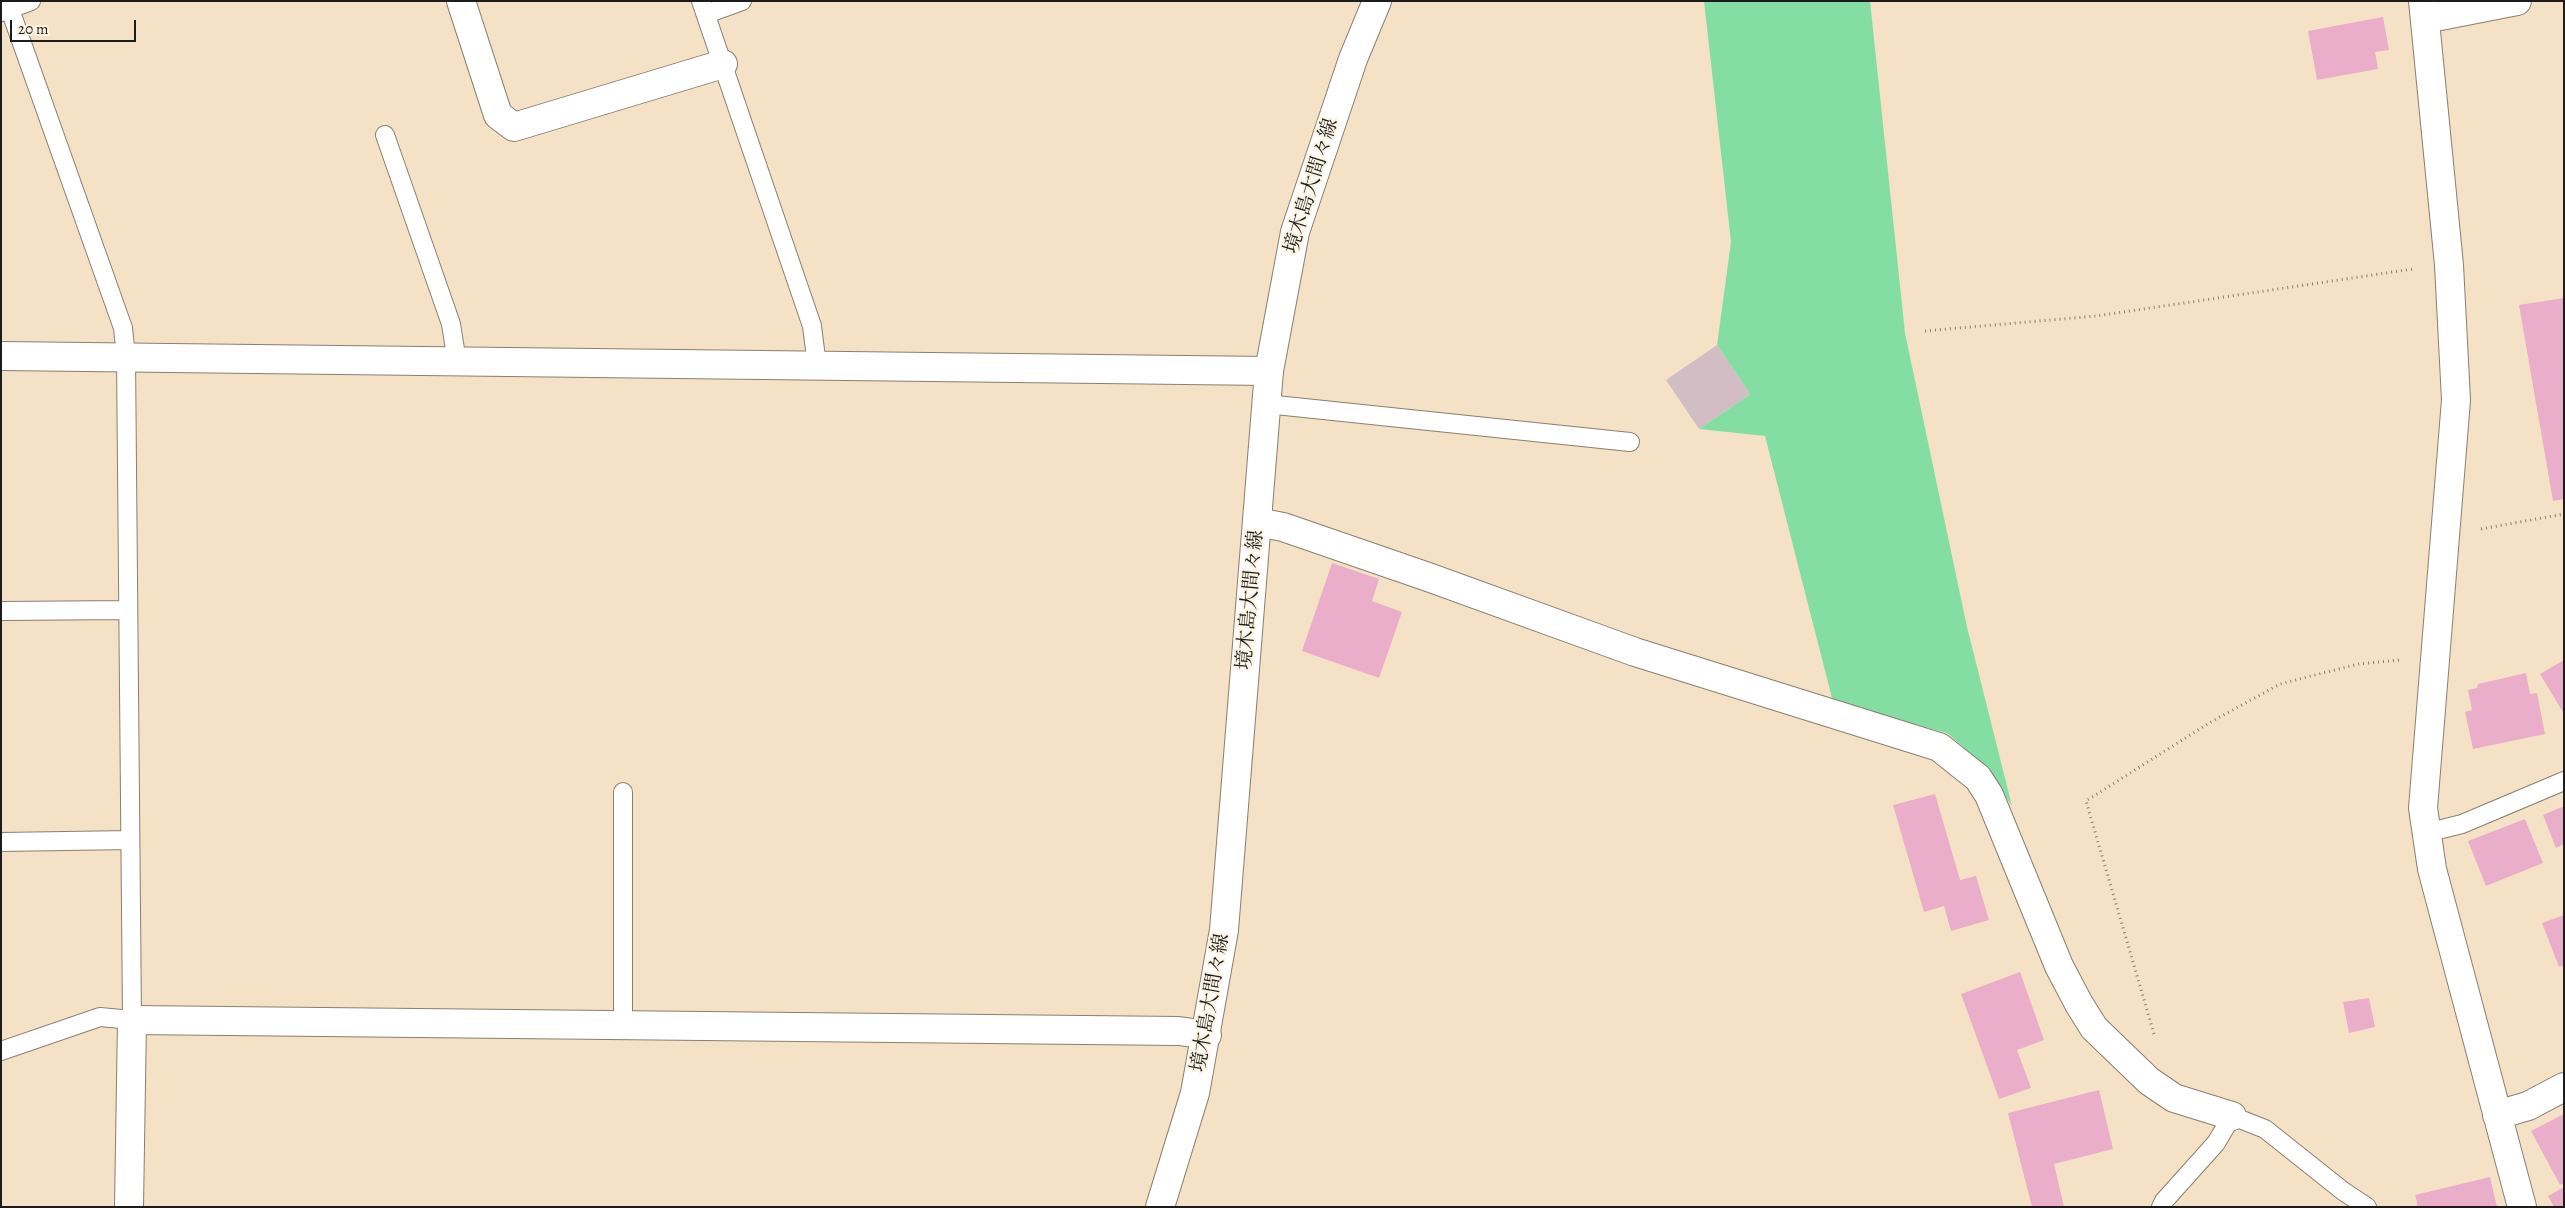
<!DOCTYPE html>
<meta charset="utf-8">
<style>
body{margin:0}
#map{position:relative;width:2565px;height:1208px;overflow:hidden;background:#f5e2c6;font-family:Alegreya,serif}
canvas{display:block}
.frame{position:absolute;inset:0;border:2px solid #1c1c1c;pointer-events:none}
.scale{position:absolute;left:10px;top:20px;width:126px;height:22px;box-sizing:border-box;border:2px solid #1c1c1c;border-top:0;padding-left:6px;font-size:15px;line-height:18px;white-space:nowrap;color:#1c1c1c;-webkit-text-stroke:4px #fcf5e5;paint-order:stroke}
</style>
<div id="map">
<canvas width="2565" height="1208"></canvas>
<div class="frame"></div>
<div class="scale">20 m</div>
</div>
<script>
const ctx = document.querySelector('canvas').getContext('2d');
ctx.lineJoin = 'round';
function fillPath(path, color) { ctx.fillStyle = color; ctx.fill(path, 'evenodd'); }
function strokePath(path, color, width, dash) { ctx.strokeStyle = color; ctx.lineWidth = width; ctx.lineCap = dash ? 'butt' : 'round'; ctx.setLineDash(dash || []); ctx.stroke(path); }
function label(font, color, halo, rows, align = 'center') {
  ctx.font = font + ' Alegreya,"Noto Serif JP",serif'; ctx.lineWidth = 4.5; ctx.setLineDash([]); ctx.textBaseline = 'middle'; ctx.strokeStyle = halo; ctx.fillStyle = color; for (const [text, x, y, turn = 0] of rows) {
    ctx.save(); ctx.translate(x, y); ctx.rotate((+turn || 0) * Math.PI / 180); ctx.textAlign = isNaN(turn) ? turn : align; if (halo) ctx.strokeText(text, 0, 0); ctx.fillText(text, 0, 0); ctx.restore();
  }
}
fillPath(new Path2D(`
 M1717 345 1750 394 1699 429 1666 380Z`), '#d2bdc5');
fillPath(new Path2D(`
 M1704 1H1870L1905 333 1967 627 2012 806 1984 765 1947 733 1833 702 1765 436 1699 429 1750 394 1717 345 1731 242Z`), '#84dea4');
fillPath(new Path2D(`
 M2383 17 2389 50 2375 52 2378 69 2317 80 2308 31Z
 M2564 298V499L2553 501 2519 305Z
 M1332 563 1379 579 1372 601 1402 612 1379 678 1302 651Z
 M2564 660V714L2540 674Z
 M2526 673 2530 694 2537 693 2545 734 2473 749 2465 712 2472 710 2468 690 2477 688 2478 684Z
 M1935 794 1960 880 1976 876 1989 920 1951 931 1944 906 1924 912 1893 805Z
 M2564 806V844L2556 848 2543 815Z
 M2525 819 2543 863 2486 886 2468 841Z
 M2564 915V965L2559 967 2542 923Z
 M2020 972 2044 1040 2017 1050 2031 1088 1999 1099 1961 994Z
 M2369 998 2375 1027 2349 1033 2343 1002Z
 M2099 1090 2113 1149 2054 1164 2064 1207H2032L2008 1113Z
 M2564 1114V1183L2560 1185 2531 1131Z
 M2490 1177 2497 1207H2418L2415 1195Z
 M2564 1187V1207H2554L2548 1196Z`), '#ebaeca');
const service = new Path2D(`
 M701 1 812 326 817 366
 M1 12 31 1
 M706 14 742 1
 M385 135 451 324 457 362
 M1266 404 1630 442
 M1 611 128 610
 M2426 833 2462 824 2564 781
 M1 842 130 840
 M623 1025V792
 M1 1051 100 1017 132 1020 126 357 123 328 7 1
 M2161 1207 2164 1201 2216 1143 2232 1116 2265 1129 2343 1191 2367 1207`);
const minor = new Path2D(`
 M461 1 498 115 514 127 723 64
 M2423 1 2449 265 2456 400 2423 808 2432 869 2522 1207
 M2425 19 2517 1
 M1 356 1269 371
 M1257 522 1283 527 1428 577 1635 652 1939 747 1978 778 1989 795 2059 966 2079 1004 2094 1028 2149 1081 2174 1098 2232 1116
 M2497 1115 2528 1106 2564 1087
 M129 1207 132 1020 1179 1031 1207 1035`);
const secondary = new Path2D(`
 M1160 1207 1195 1093 1224 930 1269 371 1295 232 1353 59 1377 1`);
strokePath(service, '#887f71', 20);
strokePath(minor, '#887f71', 30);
strokePath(secondary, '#887f71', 30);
strokePath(new Path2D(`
 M1925 331 2096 316 2413 269
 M2481 529 2564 514
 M2154 1034 2086 801 2209 723 2280 684 2358 664 2400 660`), '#887f71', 3, [1, 4]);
strokePath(service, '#fff', 18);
strokePath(minor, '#fff', 28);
strokePath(secondary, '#fff', 28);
label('20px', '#1c1c1c', '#fcf5e5', [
 ["境木島大間々線",1312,186,-73],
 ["境木島大間々線",1251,600,-85],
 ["境木島大間々線",1211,1003,-80]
]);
</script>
